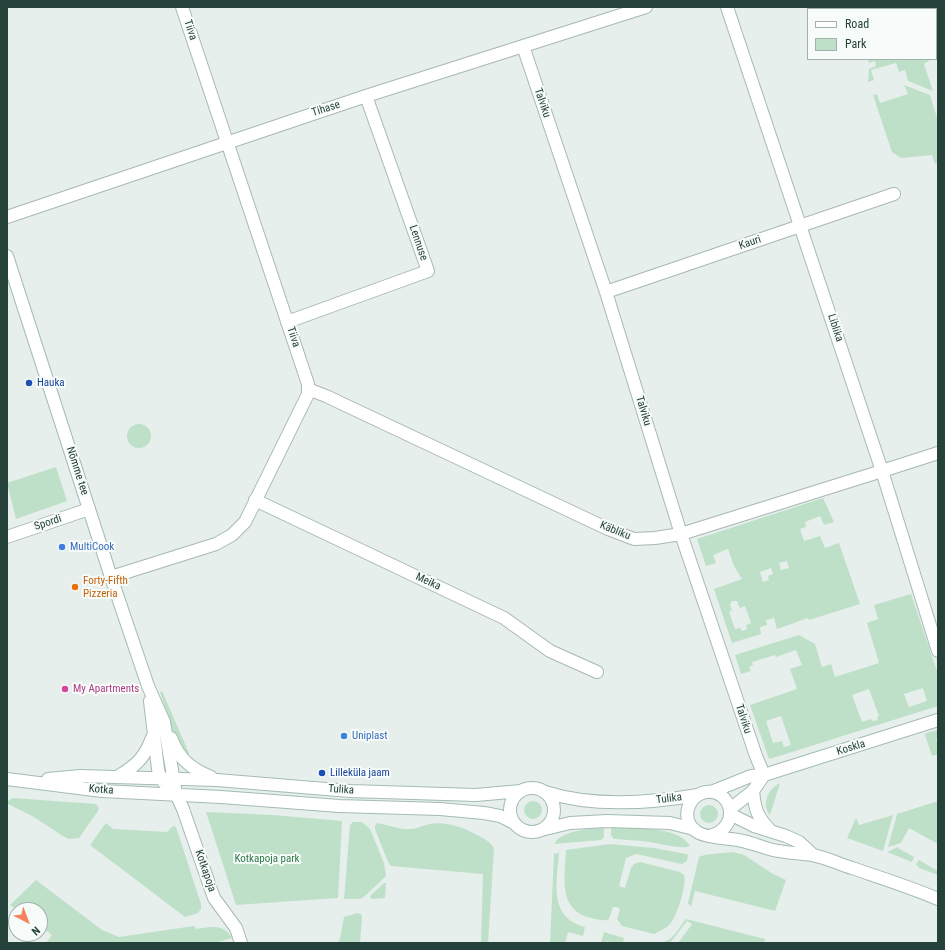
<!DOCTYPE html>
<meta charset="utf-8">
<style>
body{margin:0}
#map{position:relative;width:945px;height:950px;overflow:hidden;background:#e6efeb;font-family:"Roboto Condensed",sans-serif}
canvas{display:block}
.frame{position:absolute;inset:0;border:8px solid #24423a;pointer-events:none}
.legend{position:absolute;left:807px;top:8px;width:130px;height:52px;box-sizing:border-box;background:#f7fbf9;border:1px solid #a3b1ad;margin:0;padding:5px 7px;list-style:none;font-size:12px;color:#24423a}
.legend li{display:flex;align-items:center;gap:8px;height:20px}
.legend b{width:20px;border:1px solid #a3b1ad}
.north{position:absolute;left:8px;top:902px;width:40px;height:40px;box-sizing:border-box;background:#f7fbf9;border:1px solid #a3b1ad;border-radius:50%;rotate:138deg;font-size:11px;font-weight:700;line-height:16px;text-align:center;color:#24423a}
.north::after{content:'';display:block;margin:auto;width:14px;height:18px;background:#f4845f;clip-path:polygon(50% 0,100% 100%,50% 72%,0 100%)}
</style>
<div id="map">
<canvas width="945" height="950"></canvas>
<div class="frame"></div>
<ul class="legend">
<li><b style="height:5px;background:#fff"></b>Road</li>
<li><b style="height:11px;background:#bfe0c8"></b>Park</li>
</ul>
<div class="north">N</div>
</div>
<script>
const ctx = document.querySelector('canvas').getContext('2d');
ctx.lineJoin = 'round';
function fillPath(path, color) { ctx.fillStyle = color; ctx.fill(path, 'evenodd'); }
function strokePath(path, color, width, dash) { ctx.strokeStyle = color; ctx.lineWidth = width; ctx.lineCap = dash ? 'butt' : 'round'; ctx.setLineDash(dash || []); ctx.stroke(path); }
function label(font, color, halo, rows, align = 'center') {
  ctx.font = font + ' "Roboto Condensed",sans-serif'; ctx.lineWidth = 4; ctx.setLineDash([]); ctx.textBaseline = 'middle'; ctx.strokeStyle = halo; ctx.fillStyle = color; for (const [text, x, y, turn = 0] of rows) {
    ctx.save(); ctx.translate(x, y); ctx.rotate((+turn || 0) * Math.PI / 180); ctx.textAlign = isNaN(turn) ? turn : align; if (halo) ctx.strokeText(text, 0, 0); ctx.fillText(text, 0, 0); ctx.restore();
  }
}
fillPath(new Path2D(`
 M868 59H931L924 64 933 91 908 81 905 70 899 72 896 63 871 70 874 80 868 82 869 69 876 66 875 61 869 63Z
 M904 85 930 95 938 121V162L935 164 932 155 901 158 892 152 873 95 877 94 880 103 908 94Z
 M127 436a12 12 0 1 1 24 0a12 12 0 1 1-24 0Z
 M56 467 67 501 16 519 7 483Z
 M823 498 834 522 824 525 820 516 805 522 806 527 800 529 804 541 820 536 825 548 839 543 860 604 809 620 808 618 777 629 774 618 766 620 767 625 760 627 761 634 732 643 714 589 742 579 734 566 728 549 713 555 716 563 706 566 697 539ZM787 561 789 568 781 570 779 563ZM771 568 773 574 768 576 769 580 763 582 760 572ZM732 601H737L740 608 745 606 751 623 746 625 747 629 742 631 740 628 735 629 729 612 732 610 730 605Z
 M911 594 938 674V706L776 757 769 759 750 705 797 689 790 669 802 665 796 650 776 657 775 655 752 662 753 665 749 667 751 671 741 674 735 655 799 635 815 644 822 667 831 664 835 677 879 663 867 623 878 619 874 605ZM923 688 927 701 909 707 904 694ZM869 689 879 716 877 717 878 720 872 721 871 719 862 722 852 695ZM781 716 791 745 784 747 782 741 773 743 766 721Z
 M162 691 189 753V759L177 743 160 692Z
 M938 730V738L936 739 938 745V754L932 756 925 735 926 733Z
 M780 783 770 815C761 804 768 789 780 783Z
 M13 798 96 804 99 808 98 811 79 838 69 839 61 835 34 817 8 804V801Z
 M524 810a9 9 0 1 1 18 0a9 9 0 1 1-18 0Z
 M938 801V844L909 828 901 843 888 847 897 814Z
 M700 814a9 9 0 1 1 18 0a9 9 0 1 1-18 0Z
 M206 812 273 815 342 821 338 898 236 905Z
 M893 815 883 851 847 838 856 818 859 825Z
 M353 822H362L370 829 384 863 386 876 365 896 360 899H344L350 825Z
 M106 823 113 829 167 832 173 826 176 827 201 904V909L198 913 185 917 90 845Z
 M377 823C388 825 401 830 411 829 416 829 421 826 426 825 444 820 462 827 479 836 485 839 492 843 494 849L488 943H481L483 874 391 866 388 862 375 829V826Z
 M627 827C646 829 679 828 690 846 682 850 659 843 649 842 637 840 625 840 614 839L611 835V828Z
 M604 828V837L601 840 554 844C561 831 590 828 604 828Z
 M610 844 654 848 686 854 688 855 687 861 682 864 636 854 626 858 619 886 625 888 631 868 634 864 640 862 680 872 684 875C687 885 677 916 670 924 666 929 659 931 654 934L622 926 617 919 620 909 617 907H613L609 919C604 922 597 919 591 918 557 910 565 877 566 850Z
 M898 847V848L914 857 912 862 887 852Z
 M733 852 744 855 773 874 786 880 775 911 695 891 691 907 688 903 699 857C703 854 726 853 733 852Z
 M559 853C557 883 548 917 585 927L583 936 568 932 565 943H550L554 854Z
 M919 860 938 871V875L919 868 916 864Z
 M36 880 102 930 119 937 194 926 196 929C210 927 224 923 232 938L215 943H46L52 935 40 926V910H17L10 905Z
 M384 883H386L385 898 371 899 370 896Z
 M357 913 361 914 362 917 360 943H338L340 938 344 917Z
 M686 919 765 939 764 943H678L692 924 687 921 670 943H662C669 940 674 936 678 930 681 926 683 922 686 919Z
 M604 932 624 938 623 943H614L607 941 606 943H601Z`), '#bfe0c8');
const street = new Path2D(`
 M727 7 882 471 938 651
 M523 46 606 292 681 534 756 756 764 775
 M7 217 366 96 646 7
 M606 292 894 194
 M287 322 428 271 366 96
 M308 389 326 396 608 529 634 539 655 538 681 534 882 471 938 453
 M255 500 504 618 550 651 597 672
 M7 537 89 509
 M111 577 216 544 232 535 245 522 308 394V384L182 7
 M176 794 183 809 214 898 236 928 241 943`);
const secondary = new Path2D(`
 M7 256 111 577 148 686 164 722 176 794
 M150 701 158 769 160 778 165 784
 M171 738C179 759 190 768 211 777
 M117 777C139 764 145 757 154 733
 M7 779 102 791 221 797 339 806 440 809 484 813 500 816 514 823
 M48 779 80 776 217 780 350 791 476 795 521 791
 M510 810a22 22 0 1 1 44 0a22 22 0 1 1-44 0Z
 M753 791C755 810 757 817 771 831
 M545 792C592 807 651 803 698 795
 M711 792 751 776 764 775 938 720
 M730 809 753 791 764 775
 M730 814 754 826 786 836 799 842 813 855
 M545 829 570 823 607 821 670 823 694 829
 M710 836C742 827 732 789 706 792 700 793 694 797 691 802 684 813 687 827 699 833 709 838 727 838 738 840 750 842 761 847 773 850 786 853 799 853 812 855 825 857 839 864 852 868 881 878 910 887 938 899`);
strokePath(street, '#a8b8b2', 14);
strokePath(secondary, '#a4bbb3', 14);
strokePath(street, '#fff', 12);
strokePath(secondary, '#fff', 12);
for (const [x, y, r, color] of [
 [29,383,4,"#1a4fb4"],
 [62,547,4,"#3f7fe0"],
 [75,587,4,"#e8710a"],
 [65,689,4,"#d1479c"],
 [344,736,4,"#3f7fe0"],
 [322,773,4,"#1a4fb4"]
]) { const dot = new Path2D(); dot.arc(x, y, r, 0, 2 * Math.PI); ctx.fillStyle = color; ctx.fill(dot); strokePath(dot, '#f7fbf9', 1.5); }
label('11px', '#24423a', '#f7fbf9', [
 ["Tiiva",190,30,72],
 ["Talviku",542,103,71],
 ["Tihase",326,109,-18],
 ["Lennuse",418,243,71],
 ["Kauri",750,243,-19],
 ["Liblika",835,328,72],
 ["Tiiva",293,337,72],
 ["Talviku",643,411,73],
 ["Nõmme tee",77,471,72],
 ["Spordi",48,523,-18],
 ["Käbliku",615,531,22],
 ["Meika",428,582,25],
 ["Talviku",743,719,72],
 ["Koskla",851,748,-17],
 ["Kotka",101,790,5],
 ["Tulika",341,790,4],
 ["Tulika",669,799,-7],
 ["Kotkapoja",205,871,71]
]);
label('11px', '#164399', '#f7fbf9', [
 ["Hauka",37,383],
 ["Lilleküla jaam",330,773]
], 'left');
label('11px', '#366cbe', '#f7fbf9', [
 ["MultiCook",70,547],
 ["Uniplast",352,736]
], 'left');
label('11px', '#c56008', '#f7fbf9', [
 ["Forty-Fifth",83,581],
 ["Pizzeria",83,594]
], 'left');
label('11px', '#b23c85', '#f7fbf9', [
 ["My Apartments",73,689]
], 'left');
label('11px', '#2d7a4b', '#f7fbf9', [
 ["Kotkapoja park",267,859]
]);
</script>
